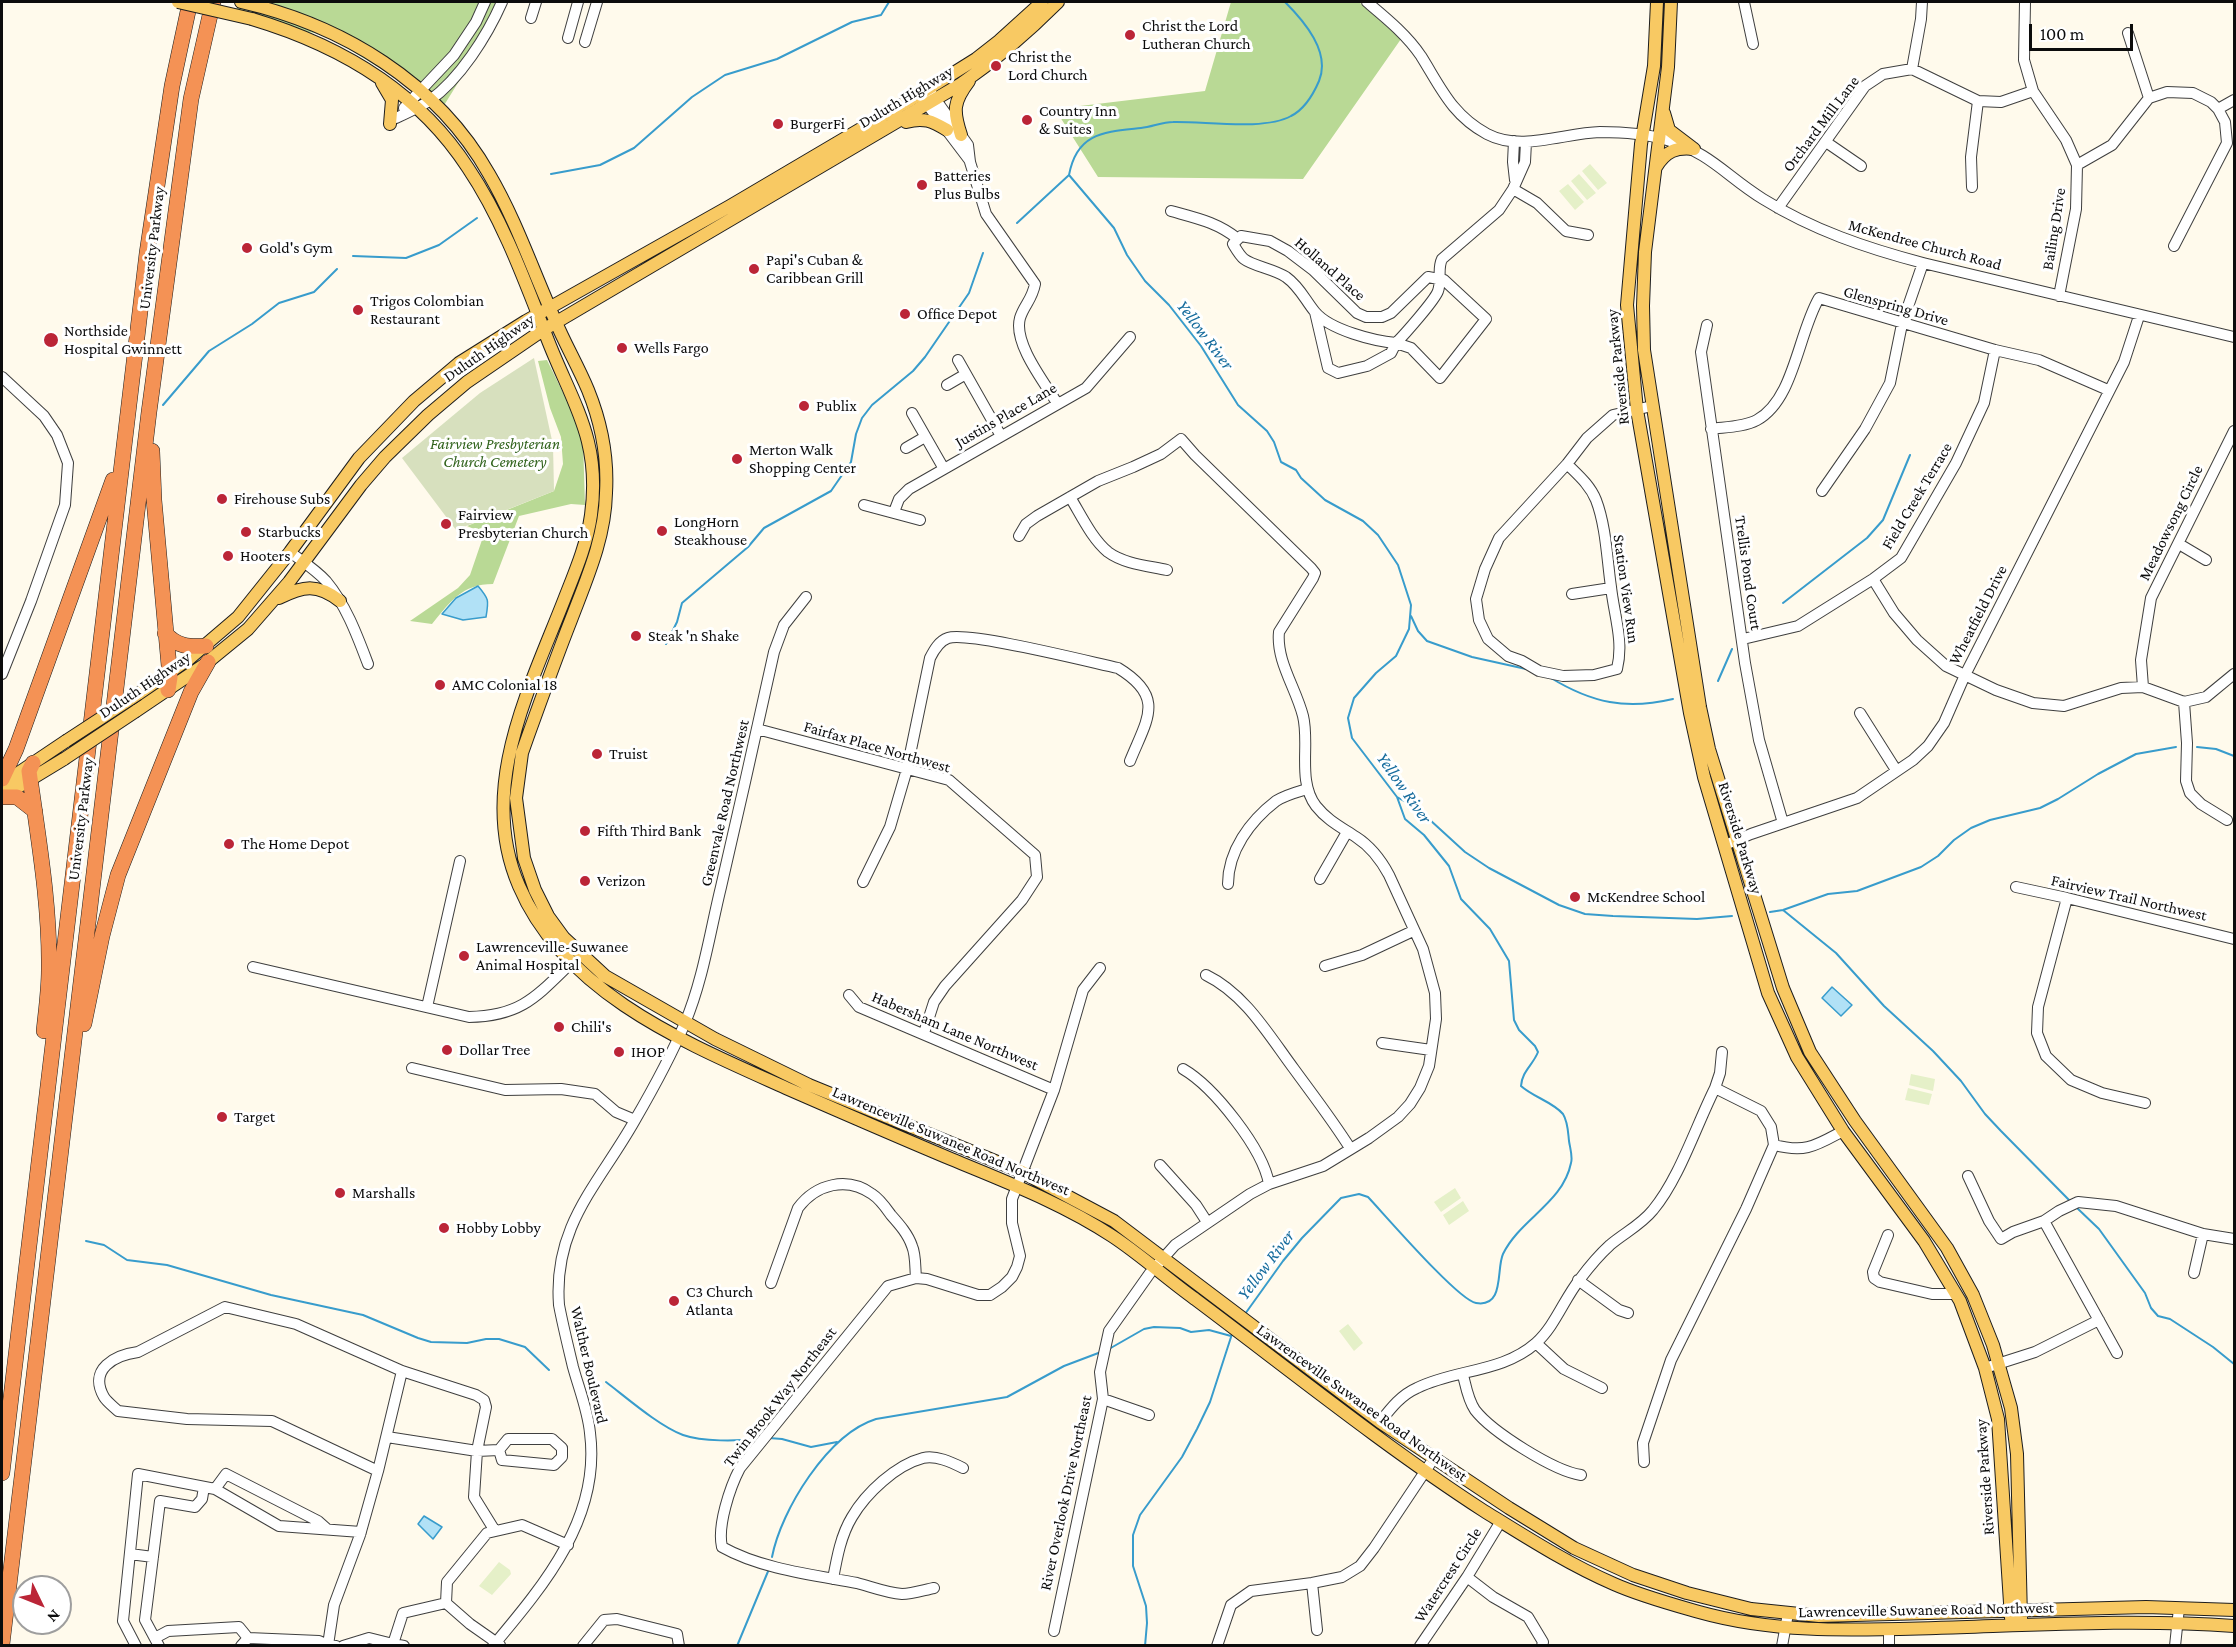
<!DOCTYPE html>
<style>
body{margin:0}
#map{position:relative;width:2236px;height:1647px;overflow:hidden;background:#fffaec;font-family:"Crimson Pro",serif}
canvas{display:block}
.frame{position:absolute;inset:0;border:3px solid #0c0c0c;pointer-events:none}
.north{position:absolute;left:12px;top:1575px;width:60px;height:60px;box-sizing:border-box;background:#fff;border:2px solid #9e9e9e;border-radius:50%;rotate:133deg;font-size:16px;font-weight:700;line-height:24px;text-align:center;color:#0c0c0c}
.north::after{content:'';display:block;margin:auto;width:21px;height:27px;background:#bb2537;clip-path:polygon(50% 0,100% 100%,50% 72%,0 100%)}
.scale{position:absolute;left:2029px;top:24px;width:104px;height:27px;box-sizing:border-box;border:3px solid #0c0c0c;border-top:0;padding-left:8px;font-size:18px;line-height:21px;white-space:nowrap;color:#0c0c0c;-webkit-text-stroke:4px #fff;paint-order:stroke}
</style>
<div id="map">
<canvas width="2236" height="1647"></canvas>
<div class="frame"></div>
<div class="north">N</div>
<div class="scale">100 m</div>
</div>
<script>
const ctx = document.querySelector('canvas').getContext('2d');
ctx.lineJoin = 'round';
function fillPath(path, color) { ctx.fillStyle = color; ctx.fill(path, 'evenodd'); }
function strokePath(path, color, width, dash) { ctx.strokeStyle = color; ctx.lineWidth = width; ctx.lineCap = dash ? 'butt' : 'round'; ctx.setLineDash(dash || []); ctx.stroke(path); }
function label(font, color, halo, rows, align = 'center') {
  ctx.font = font + ' "Crimson Pro",serif'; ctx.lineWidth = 6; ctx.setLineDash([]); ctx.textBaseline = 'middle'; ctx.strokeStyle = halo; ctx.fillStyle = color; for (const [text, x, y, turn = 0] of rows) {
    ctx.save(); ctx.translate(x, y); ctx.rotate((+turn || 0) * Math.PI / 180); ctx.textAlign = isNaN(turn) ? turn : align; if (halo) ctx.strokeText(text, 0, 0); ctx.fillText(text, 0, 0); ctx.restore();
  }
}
fillPath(new Path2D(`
 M239 2H508L443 107 326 35 233 19Z
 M1231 2H1359L1401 39 1303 179 1098 177 1055 109 1205 91Z
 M547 360 574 415 583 441 585 505 571 504 519 516 493 584C462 584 450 602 432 624L410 621 458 588 470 575 483 537 481 532 467 526 554 491 563 464 561 437 550 408 538 361Z`), '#b9d995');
fillPath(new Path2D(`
 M534 358 553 445 554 491 456 530 402 458 480 393Z`), '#d7e0be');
fillPath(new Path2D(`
 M1590 164 1607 183 1598 190 1582 171Z
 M1579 174 1596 193 1587 200 1571 181Z
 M1568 184 1584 202 1575 210 1559 191Z
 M1911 1074 1935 1079 1933 1091 1909 1085Z
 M1908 1088 1932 1094 1929 1105 1905 1100Z
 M1455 1188 1461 1198 1441 1212 1434 1202Z
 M1463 1201 1469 1211 1449 1225 1443 1215Z
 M1348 1324 1363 1343 1354 1351 1339 1331Z
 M499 1562 510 1570 511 1574 492 1595 479 1586Z`), '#e5f0c8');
const water = new Path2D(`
 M478 586C489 599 489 600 486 617L463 620 442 614 456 598Z
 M1832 987 1852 1005 1841 1016 1822 998Z
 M424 1516 442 1527 433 1539 418 1524Z`);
fillPath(water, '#b1e1f6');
strokePath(water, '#389ccc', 1.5);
strokePath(new Path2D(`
 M551 174 600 165 634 148 692 97 725 75 777 59 852 22 881 15 889 2
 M1017 223 1069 175
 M353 256 406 258 439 245 477 218
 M163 405 209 351 252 324 279 303 314 292 337 269
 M1783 603 1867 538 1883 520 1910 455
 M1411 616 1418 631 1427 641 1472 657 1526 669
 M666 644 677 622 682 603 748 547 764 528 831 491 851 462 856 434 862 418 872 405 913 371 925 357 969 293 983 253
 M1551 678C1592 703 1626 710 1673 699
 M1718 681 1732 649
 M2197 747 2216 749 2234 756
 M1397 797 1418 809 1465 852 1489 868 1559 905 1585 914 1613 916 1697 919 1732 916
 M1783 910 1836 953 1884 1006 1933 1051 1961 1081 1985 1114 2001 1131 2070 1201
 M1770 912 1783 910 1828 894 1857 891 1921 867 1938 856 1954 840 1971 828 1990 820 2040 808 2058 799 2098 774 2136 754 2176 747
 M2076 1207 2099 1229 2145 1293 2151 1308 2158 1316 2170 1319 2213 1347 2234 1364
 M86 1241 104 1245 127 1260 167 1265 271 1295 363 1315 418 1338 431 1342 467 1343 486 1339H499L525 1347 549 1370
 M1245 1314 1283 1261 1302 1238 1341 1198 1359 1194 1368 1197C1385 1215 1458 1300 1476 1303 1505 1308 1496 1269 1503 1254 1520 1219 1563 1203 1571 1163 1573 1157 1570 1148 1569 1141 1568 1132 1568 1122 1563 1114 1553 1102 1533 1097 1521 1086 1522 1071 1533 1065 1538 1052L1535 1046 1519 1030 1514 1020 1509 961 1490 929 1461 899 1449 866 1424 835 1405 819 1397 797 1352 738 1348 718 1354 698 1376 673 1396 656 1409 629 1411 605 1398 565 1378 535 1363 521 1325 500 1301 478 1296 470 1281 462 1274 442 1267 431 1238 405 1201 346 1169 305 1145 281 1127 255 1114 228 1069 175C1077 132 1105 132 1141 128 1152 127 1162 122 1173 122 1204 121 1264 131 1291 116 1305 109 1313 95 1319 81 1331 52 1304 21 1285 2
 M1109 1349 1144 1329 1154 1327 1180 1328 1191 1332 1209 1330 1231 1336
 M606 1382C627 1398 659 1426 683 1435 703 1442 737 1441 758 1439
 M769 1438 782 1439 811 1447 837 1442
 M772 1557C781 1510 828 1434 876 1419L1007 1397 1064 1366 1101 1352
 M737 1646 769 1569
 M1145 1646 1147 1623 1146 1606 1133 1566V1535L1140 1515 1182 1457 1197 1429 1210 1402 1232 1334`), '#389ccc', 2);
const minor = new Path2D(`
 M1367 2C1386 18 1407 35 1421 56 1441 88 1452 115 1487 134 1521 152 1564 133 1600 132 1620 132 1647 134 1667 140 1711 153 1727 177 1763 199 1813 230 1866 248 1923 263L2234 337
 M1744 2 1753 44
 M2025 2 2024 60 2033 91 2066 140 2077 165 2076 209 2059 296
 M531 18 536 2
 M2128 33 2149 98
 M568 38 578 2
 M585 42 597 2
 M1912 69 1921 19 1922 2
 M931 93 968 145 970 162 986 214 1035 284C1032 300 1024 305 1020 318 1013 343 1044 382 1057 403
 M923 99 970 161
 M404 108 454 55 476 22 485 2
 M2218 109 2234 100
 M396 118C407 113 418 108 429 101 460 79 487 36 502 2
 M1514 141 1513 162 1515 180
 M1826 142 1861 166
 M2077 165 2112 145 2149 98 2167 92 2193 93 2211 102 2218 109 2225 122 2227 143 2174 246
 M1972 187 1971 157 1978 101
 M1513 189 1537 203 1566 231 1588 235
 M1778 208 1865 86 1883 74 1912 69 1978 101 2001 102 2033 91
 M1171 211C1196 218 1217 222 1238 239
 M1238 239 1241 236 1270 241 1288 251 1313 270 1357 313 1366 317H1382L1391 313 1428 277 1444 280 1486 319 1440 378 1411 348 1396 343 1391 353 1367 366 1338 373 1328 368 1315 312
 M1238 239 1233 244C1236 249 1240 256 1244 259 1253 266 1274 269 1286 277 1300 287 1305 300 1315 312 1330 330 1374 341 1396 343 1404 335 1435 300 1438 291 1442 280 1437 269 1442 259L1499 210 1513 189 1525 162 1526 142
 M1707 325 1701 352 1745 663 1759 740 1783 823
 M958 360 1001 436
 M2 377 44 416 57 435 68 463 65 505 31 601 2 674
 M947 385 966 374
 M912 413 944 469
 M1711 429C1726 427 1744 427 1757 420 1794 400 1798 334 1819 298L1995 350 2039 360 2108 390
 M906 448 925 437
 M1567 464C1578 475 1590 485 1596 500 1606 526 1607 559 1611 587 1614 615 1624 641 1617 669L1594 675 1563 676 1539 671 1522 661 1508 656 1488 639 1479 620 1476 599 1485 569 1499 538 1567 464 1587 438 1613 415 1652 406
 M1822 491 1865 429 1890 383 1902 324 1923 263
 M1070 497C1081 515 1092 539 1108 552 1124 564 1149 566 1167 570
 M864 505 920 520
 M894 512 899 499 909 489 1086 388 1130 337
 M1019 536 1026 524 1037 516 1098 481 1133 467 1161 454 1181 439 1195 455 1311 568 1315 573 1313 578 1279 632C1276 661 1296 688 1303 716 1310 744 1297 781 1316 806 1327 820 1341 827 1356 837 1370 846 1381 860 1389 875L1423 949 1435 993 1436 1019 1429 1066 1420 1088 1410 1104 1398 1117 1369 1138 1323 1166 1269 1184 1250 1194 1175 1245 1150 1273 1109 1331 1100 1372 1103 1399 1054 1631
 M2179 544 2206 560
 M290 552C302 561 316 570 326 581 346 605 357 635 368 664
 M1873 579 1894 613 1917 640 1946 666 1996 690 2033 703 2064 706 2121 688 2143 687 2184 702 2206 697 2234 674
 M1572 594 1611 588
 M1743 639 1798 626 1873 579 1901 558 1956 463 1984 403 1995 350
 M2143 687 2141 660 2151 598 2234 431
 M2184 702 2187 743 2186 781 2190 793 2201 804 2227 820
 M1860 713 1896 770
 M757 729 949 780 1035 855 1037 877 1022 900 945 986 934 1002 924 1033
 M1725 845 1751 834 1857 798 1913 760 1928 746 1944 723 1965 675 2124 362 2139 316
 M1320 879 1347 832
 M863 882 890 827 907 769 930 658C934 650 939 641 948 638 968 631 1090 662 1118 668 1166 697 1147 719 1130 761
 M1228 884C1228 851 1250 821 1276 801 1285 795 1297 792 1307 789
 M2016 887 2067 898 2234 939
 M2067 898 2038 1007 2037 1033 2046 1056 2071 1080 2102 1093 2145 1103
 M1325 966 1362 955 1413 931
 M253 967 469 1017C521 1016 536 997 571 963
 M1206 975C1245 994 1268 1034 1294 1069 1313 1095 1333 1121 1350 1148
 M849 995 859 1007 1054 1090
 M427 1007 460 861
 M1382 1043 1431 1050
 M412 1068 505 1090 561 1089 595 1094 616 1112 635 1120
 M1183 1069C1214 1087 1263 1149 1269 1184
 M1774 1145C1806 1153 1815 1146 1843 1131
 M1160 1165 1196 1205 1207 1222
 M1968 1176 1989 1221 2001 1239 2013 1232 2044 1221 2059 1211 2078 1202 2116 1206 2203 1234 2234 1239
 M2044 1221 2117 1353
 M1888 1235 1873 1272 1874 1278 1880 1282 1932 1294H1956
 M2194 1273 2203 1234
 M1578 1280 1619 1310 1628 1313
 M771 1283 798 1208C816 1184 847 1176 872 1194 880 1199 886 1208 891 1215 899 1224 908 1234 912 1246 916 1255 915 1268 916 1278
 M1536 1343 1564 1369 1602 1388
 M1985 1368 2035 1352 2099 1320
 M1463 1375C1466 1387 1468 1400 1475 1410 1492 1432 1554 1471 1581 1475
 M1103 1399 1149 1415
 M1380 1422C1391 1408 1401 1395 1417 1388 1455 1369 1502 1373 1536 1343 1555 1326 1564 1299 1580 1279 1589 1267 1599 1255 1610 1245 1624 1233 1641 1225 1653 1210 1679 1179 1696 1126 1715 1088L1720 1073 1722 1052
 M387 1437 477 1451 486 1407 484 1400 476 1395 402 1371 296 1324 225 1307 138 1352C115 1355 88 1369 104 1397 107 1402 114 1407 118 1411L187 1419 272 1421 378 1471 402 1371
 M1644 1462 1643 1443 1671 1360 1746 1209 1774 1145 1771 1127 1761 1111 1715 1088
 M215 1489 226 1474 318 1521 327 1529
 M495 1531 474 1497 477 1451 499 1450 502 1460 554 1465 562 1457V1448L552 1439H508L499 1450
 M130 1554 153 1557
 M1467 1577 1493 1597 1528 1617 1543 1642 1542 1646
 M833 1579C837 1557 841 1535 852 1517 866 1493 896 1465 923 1458 936 1455 951 1462 963 1468
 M1312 1583 1317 1630
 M934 1588C924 1590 912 1594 902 1594 887 1593 872 1587 857 1583 814 1575 761 1569 722 1547 717 1526 730 1487 740 1468L888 1286 916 1278 927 1279 978 1295H990L1002 1287 1012 1277 1017 1267 1020 1256 1012 1223V1199L1054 1090 1083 990 1100 968
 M155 1638 168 1631 239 1627 248 1638
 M500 1645 470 1624 446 1603 447 1582 487 1533 522 1525 568 1545
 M136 1646 123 1621 138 1474 215 1489 279 1526 361 1532
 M159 1646 145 1620 160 1501 195 1507 202 1499 204 1487
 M241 1646 248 1638 319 1641 328 1645
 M336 1646 328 1645 334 1605 360 1535 378 1471
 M343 1646 369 1638 393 1644
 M404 1646 393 1644 403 1613 446 1603
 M493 1646C544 1585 601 1518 590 1433 588 1411 579 1389 573 1367 568 1346 563 1326 559 1305 553 1225 599 1184 635 1120 653 1089 671 1056 685 1023 703 980 710 932 721 887 739 809 757 730 774 652L784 625 806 597
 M583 1646 604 1620 617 1619 677 1634 679 1646
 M1217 1646 1231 1605 1251 1591 1312 1583 1342 1577 1360 1566 1374 1548 1434 1458
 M1420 1646 1467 1577 1501 1521
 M1782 1646 1787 1619
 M1889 1646V1630
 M2175 1646 2179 1608`);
const major = new Path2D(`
 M241 2C342 25 437 82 489 174 516 220 533 271 555 320 565 344 578 366 588 390 601 422 608 459 606 493 605 538 587 578 571 620 556 658 542 697 528 736L522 753 516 798 524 858 535 890 548 916 564 938 605 976 715 1039 809 1085 1022 1172 1114 1221 1380 1422 1509 1508 1574 1548 1633 1575 1687 1593 1751 1609 1819 1616 2146 1607 2234 1610
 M1657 2 1654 66 1641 144 1627 305 1637 410 1690 713 1704 777 1768 993 1797 1057 1843 1131 1924 1241 1960 1301 1985 1368 1998 1419 2011 1618
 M1671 2 1668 67 1645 252 1643 306 1644 350 1700 707 1709 749 1783 988 1810 1052 1855 1121 1947 1248 1973 1295 1993 1345 2011 1408 2017 1454 2021 1618
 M252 19C339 45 418 91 468 168 501 217 523 276 544 330 569 399 602 436 591 515 587 544 575 572 564 600 529 690 477 789 519 886 565 994 686 1043 786 1088 841 1112 896 1136 951 1159 1006 1182 1062 1203 1112 1236 1141 1255 1167 1279 1195 1299 1291 1371 1384 1446 1484 1511 1526 1537 1568 1564 1614 1584 1641 1596 1671 1604 1699 1612 1777 1634 1856 1630 1936 1628 2036 1625 2135 1619 2234 1626
 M382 83 392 100 390 124
 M1664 113 1669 130 1694 149
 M906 122C924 117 932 121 947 130
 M961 135C953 111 953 102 969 81
 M1656 167C1666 151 1676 147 1694 149
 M279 598C303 586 317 583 340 601
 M138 694 190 658 238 617 290 552 359 458 414 401 459 363 526 321 730 206 920 94 976 59 999 41 1042 2
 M136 711 204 665 248 629 289 582 361 485 385 457 428 415 467 382 543 330 961 84C997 59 1028 32 1058 2
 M2 784 66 741
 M3 796 64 759`);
const highway = new Path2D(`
 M152 451 154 500 170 677 168 690
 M165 633C177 647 189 647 206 646
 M33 763 29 771C38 837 50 904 49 970 49 990 46 1011 44 1031
 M2 779 16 749 113 480
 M2 797H17L35 811
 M84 1024 102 936 118 875 191 692 208 662
 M2 1473 147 253 172 86 190 2
 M2 1644 149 412 191 99 213 2`);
strokePath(minor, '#3f3f3f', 12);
strokePath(major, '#1d1d1d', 14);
strokePath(highway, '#1d1d1d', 16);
strokePath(minor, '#fff', 10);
strokePath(major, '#f8c963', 12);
strokePath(highway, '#f49255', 15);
const majorBridge = new Path2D(`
 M178 2 252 19
 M66 741 138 694
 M64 759 136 711`);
strokePath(majorBridge, '#1d1d1d', 14, []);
strokePath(majorBridge, '#f8c963', 12);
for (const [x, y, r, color] of [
 [1130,35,6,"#bb2537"],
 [996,66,6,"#bb2537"],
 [1027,120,6,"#bb2537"],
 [778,124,6,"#bb2537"],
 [922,185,6,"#bb2537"],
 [247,248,6,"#bb2537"],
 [754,269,6,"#bb2537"],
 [358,310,6,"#bb2537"],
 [905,314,6,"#bb2537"],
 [51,340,8,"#bb2537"],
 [622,348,6,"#bb2537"],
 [804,406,6,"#bb2537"],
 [737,459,6,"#bb2537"],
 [222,499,6,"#bb2537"],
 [446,524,6,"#bb2537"],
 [662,531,6,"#bb2537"],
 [246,532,6,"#bb2537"],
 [228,556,6,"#bb2537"],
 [636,636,6,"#bb2537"],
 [440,685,6,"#bb2537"],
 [597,754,6,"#bb2537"],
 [585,831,6,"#bb2537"],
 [229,844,6,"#bb2537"],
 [585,881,6,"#bb2537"],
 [1575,897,6,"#bb2537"],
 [464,956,6,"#bb2537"],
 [559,1027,6,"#bb2537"],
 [447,1050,6,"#bb2537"],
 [619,1052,6,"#bb2537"],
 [222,1117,6,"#bb2537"],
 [340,1193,6,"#bb2537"],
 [444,1228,6,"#bb2537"],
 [674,1301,6,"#bb2537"]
]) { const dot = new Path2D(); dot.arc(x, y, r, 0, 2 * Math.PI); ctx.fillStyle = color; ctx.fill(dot); strokePath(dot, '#fff', 2); }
label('16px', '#0c0c0c', '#fff', [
 ["Christ the Lord",1142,26],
 ["Lutheran Church",1142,44],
 ["Christ the",1008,57],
 ["Lord Church",1008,75],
 ["Country Inn",1039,111],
 ["& Suites",1039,129],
 ["BurgerFi",790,124],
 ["Batteries",934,176],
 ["Plus Bulbs",934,194],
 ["Gold's Gym",259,248],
 ["Papi's Cuban &",766,260],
 ["Caribbean Grill",766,278],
 ["Trigos Colombian",370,301],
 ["Restaurant",370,319],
 ["Office Depot",917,314],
 ["Northside",64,331],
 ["Hospital Gwinnett",64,349],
 ["Wells Fargo",634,348],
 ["Publix",816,406],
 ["Merton Walk",749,450],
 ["Shopping Center",749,468],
 ["Firehouse Subs",234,499],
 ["Fairview",458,515],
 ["Presbyterian Church",458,533],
 ["LongHorn",674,522],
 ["Steakhouse",674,540],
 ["Starbucks",258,532],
 ["Hooters",240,556],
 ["Steak 'n Shake",648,636],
 ["AMC Colonial 18",452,685],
 ["Truist",609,754],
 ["Fifth Third Bank",597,831],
 ["The Home Depot",241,844],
 ["Verizon",597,881],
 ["McKendree School",1587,897],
 ["Lawrenceville-Suwanee",476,947],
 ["Animal Hospital",476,965],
 ["Chili's",571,1027],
 ["Dollar Tree",459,1050],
 ["IHOP",631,1052],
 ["Target",234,1117],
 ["Marshalls",352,1193],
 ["Hobby Lobby",456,1228],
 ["C3 Church",686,1292],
 ["Atlanta",686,1310]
], 'left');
label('16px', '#0c0c0c', '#fff', [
 ["Duluth Highway",906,97,-31],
 ["Orchard Mill Lane",1821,124,-53],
 ["Bailing Drive",2054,229,-81],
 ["McKendree Church Road",1925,245,15],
 ["University Parkway",152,248,-83],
 ["Holland Place",1330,269,41],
 ["Glenspring Drive",1896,306,16],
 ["Duluth Highway",489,348,-35],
 ["Riverside Parkway",1618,367,-96],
 ["Justins Place Lane",1006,415,-30],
 ["Field Creek Terrace",1917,496,-59],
 ["Meadowsong Circle",2171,523,-64],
 ["Trellis Pond Court",1748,573,82],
 ["Station View Run",1626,589,82],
 ["Wheatfield Drive",1978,615,-63],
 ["Duluth Highway",145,685,-34],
 ["Fairfax Place Northwest",877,747,16],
 ["Greenvale Road Northwest",725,803,-77],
 ["University Parkway",81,819,-83],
 ["Riverside Parkway",1740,838,73],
 ["Fairview Trail Northwest",2129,898,13],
 ["Habersham Lane Northwest",955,1031,23],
 ["Lawrenceville Suwanee Road Northwest",951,1141,23],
 ["Walther Boulevard",589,1365,77],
 ["Twin Brook Way Northeast",780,1397,-52],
 ["Lawrenceville Suwanee Road Northwest",1362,1403,36],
 ["Riverside Parkway",1985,1477,-94],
 ["River Overlook Drive Northeast",1066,1493,-78],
 ["Watercrest Circle",1448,1575,-57],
 ["Lawrenceville Suwanee Road Northwest",1926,1610,-1]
]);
label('italic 16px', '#31631d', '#fff', [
 ["Fairview Presbyterian",495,444],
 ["Church Cemetery",495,462]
]);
label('italic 18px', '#166c9d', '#fff', [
 ["Yellow River",1205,335,53],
 ["Yellow River",1404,788,55],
 ["Yellow River",1266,1265,-53]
]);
</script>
